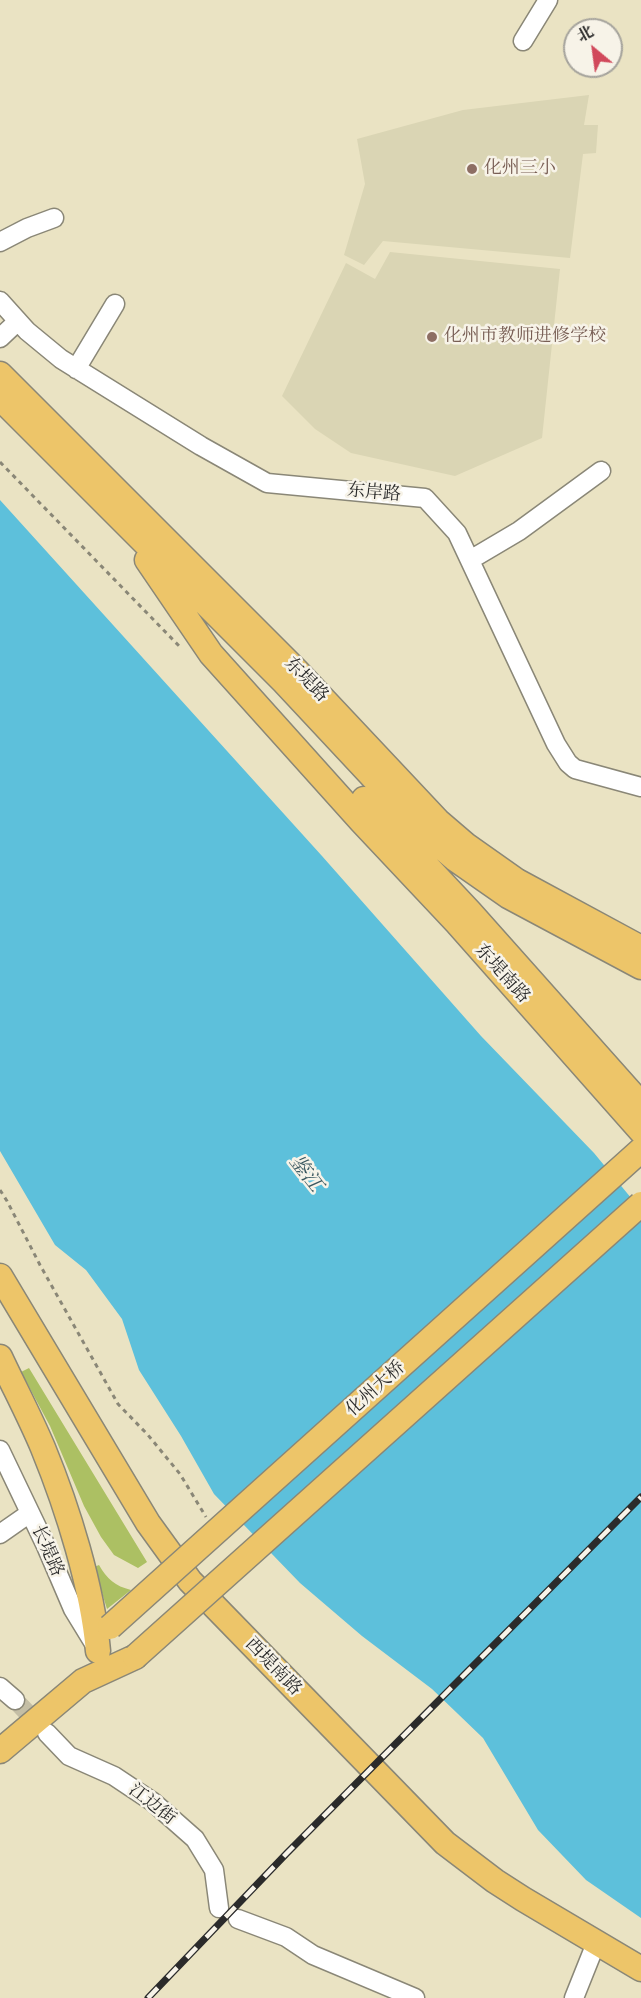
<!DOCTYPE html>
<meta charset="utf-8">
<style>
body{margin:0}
#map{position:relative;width:641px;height:1998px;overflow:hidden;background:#eae3c3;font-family:Alegreya,"Noto Serif SC",serif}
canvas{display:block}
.north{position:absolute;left:563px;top:18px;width:60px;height:60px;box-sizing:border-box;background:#f7f3e8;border:2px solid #a5a39c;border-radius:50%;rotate:331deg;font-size:16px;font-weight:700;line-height:24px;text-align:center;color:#2b2b2b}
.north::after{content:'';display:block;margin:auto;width:21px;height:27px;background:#d1495b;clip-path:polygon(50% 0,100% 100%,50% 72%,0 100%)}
</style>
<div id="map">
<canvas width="641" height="1998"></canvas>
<div class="north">北</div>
</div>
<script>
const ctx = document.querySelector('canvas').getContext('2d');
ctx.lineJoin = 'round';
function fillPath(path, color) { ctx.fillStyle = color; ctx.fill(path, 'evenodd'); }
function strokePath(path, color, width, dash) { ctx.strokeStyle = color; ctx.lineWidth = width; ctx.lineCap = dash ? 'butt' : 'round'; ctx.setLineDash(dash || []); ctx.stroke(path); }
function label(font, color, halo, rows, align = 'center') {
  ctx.font = font + ' Alegreya,"Noto Serif SC",serif'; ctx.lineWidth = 5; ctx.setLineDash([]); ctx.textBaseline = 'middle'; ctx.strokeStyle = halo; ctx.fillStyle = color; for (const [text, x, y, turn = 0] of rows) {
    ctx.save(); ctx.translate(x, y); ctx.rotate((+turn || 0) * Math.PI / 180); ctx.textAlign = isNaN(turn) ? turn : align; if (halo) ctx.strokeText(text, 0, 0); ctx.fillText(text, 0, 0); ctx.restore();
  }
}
fillPath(new Path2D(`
 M589 95 584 125H598L596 153 583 154 570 258 383 241 364 265 344 255 365 184 357 139 463 110Z
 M390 252 560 269 542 438 455 476 351 453 315 429 282 396 346 263 375 279Z`), '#dad5b4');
fillPath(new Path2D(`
 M29 1368 147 1562 138 1568 114 1555 101 1537 84 1506 50 1426 21 1372Z
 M99 1565C107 1579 115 1586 131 1590L107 1609 94 1567Z`), '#acc063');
fillPath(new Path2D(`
 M0 500 322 856 481 1036 594 1153 641 1210V1918L586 1880 538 1830 483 1738 432 1689 362 1636 300 1583 214 1494 181 1436 139 1370 122 1319 86 1270 55 1245 0 1151Z`), '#5dc0db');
strokePath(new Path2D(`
 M15 1700 43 1729`), '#c4bea5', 18, [18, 9]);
const minor = new Path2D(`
 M523 41 548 0
 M0 242 27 228 54 218
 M0 301 27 331 61 359 201 446 267 483 425 498 457 533 556 744 568 763 575 769 641 787
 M0 338 18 321
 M76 369 115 304
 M470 560 519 531 601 471
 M0 1450 46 1546 73 1609 95 1645
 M0 1534 30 1513
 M0 1687 15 1700
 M47 1733 69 1756 114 1776 153 1802 195 1839 214 1870 219 1908
 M238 1919 286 1937 313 1955 415 1998
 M574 1998 596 1943`);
const major = new Path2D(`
 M0 374 296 670 438 821 466 845 517 881 641 948
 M0 398 284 682 426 834 455 859 508 896 641 967
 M147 560 211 654 361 821 457 923 641 1131
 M364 799 470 912 641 1104
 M0 1276 148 1523 190 1581 445 1843 495 1881 523 1899 641 1969
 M0 1357C14 1387 30 1417 43 1448 68 1509 92 1586 98 1651
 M0 1751 83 1681 135 1657`);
strokePath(minor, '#8a8777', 21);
strokePath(major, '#8a8777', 27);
strokePath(new Path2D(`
 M0 462 182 649
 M0 1190 7 1201 40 1265 118 1404 148 1435 180 1474 206 1517`), '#8a8777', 3, [4.5, 4.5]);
strokePath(minor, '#fff', 18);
strokePath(major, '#edc569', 24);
const rail = new Path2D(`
 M148 1998 287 1853 641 1497`);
strokePath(rail, '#2b2b2b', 7);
strokePath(rail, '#f7f3e8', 4.5, [14]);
const majorBridge = new Path2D(`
 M110 1627 641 1150
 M135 1657 641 1204`);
strokePath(majorBridge, '#8a8777', 27, []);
strokePath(majorBridge, '#edc569', 24);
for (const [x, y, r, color] of [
 [472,169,6,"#8d6e63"],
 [432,337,6,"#8d6e63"]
]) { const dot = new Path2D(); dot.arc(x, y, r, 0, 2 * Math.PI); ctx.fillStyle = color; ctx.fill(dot); strokePath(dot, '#f7f3e8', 2); }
label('18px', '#785e54', '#f7f3e8', [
 ["化州三小",484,169],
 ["化州市教师进修学校",444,337]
], 'left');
label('18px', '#2b2b2b', '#f7f3e8', [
 ["东岸路",374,493,5],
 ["东堤路",306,680,46],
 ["东堤南路",502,974,48],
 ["化州大桥",376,1389,-42],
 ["长堤路",47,1551,66],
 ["西堤南路",273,1667,46],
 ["江边街",152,1805,38]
]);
label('italic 20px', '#3a5860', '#f7f3e8', [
 ["鉴江",305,1174,52]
]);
</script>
